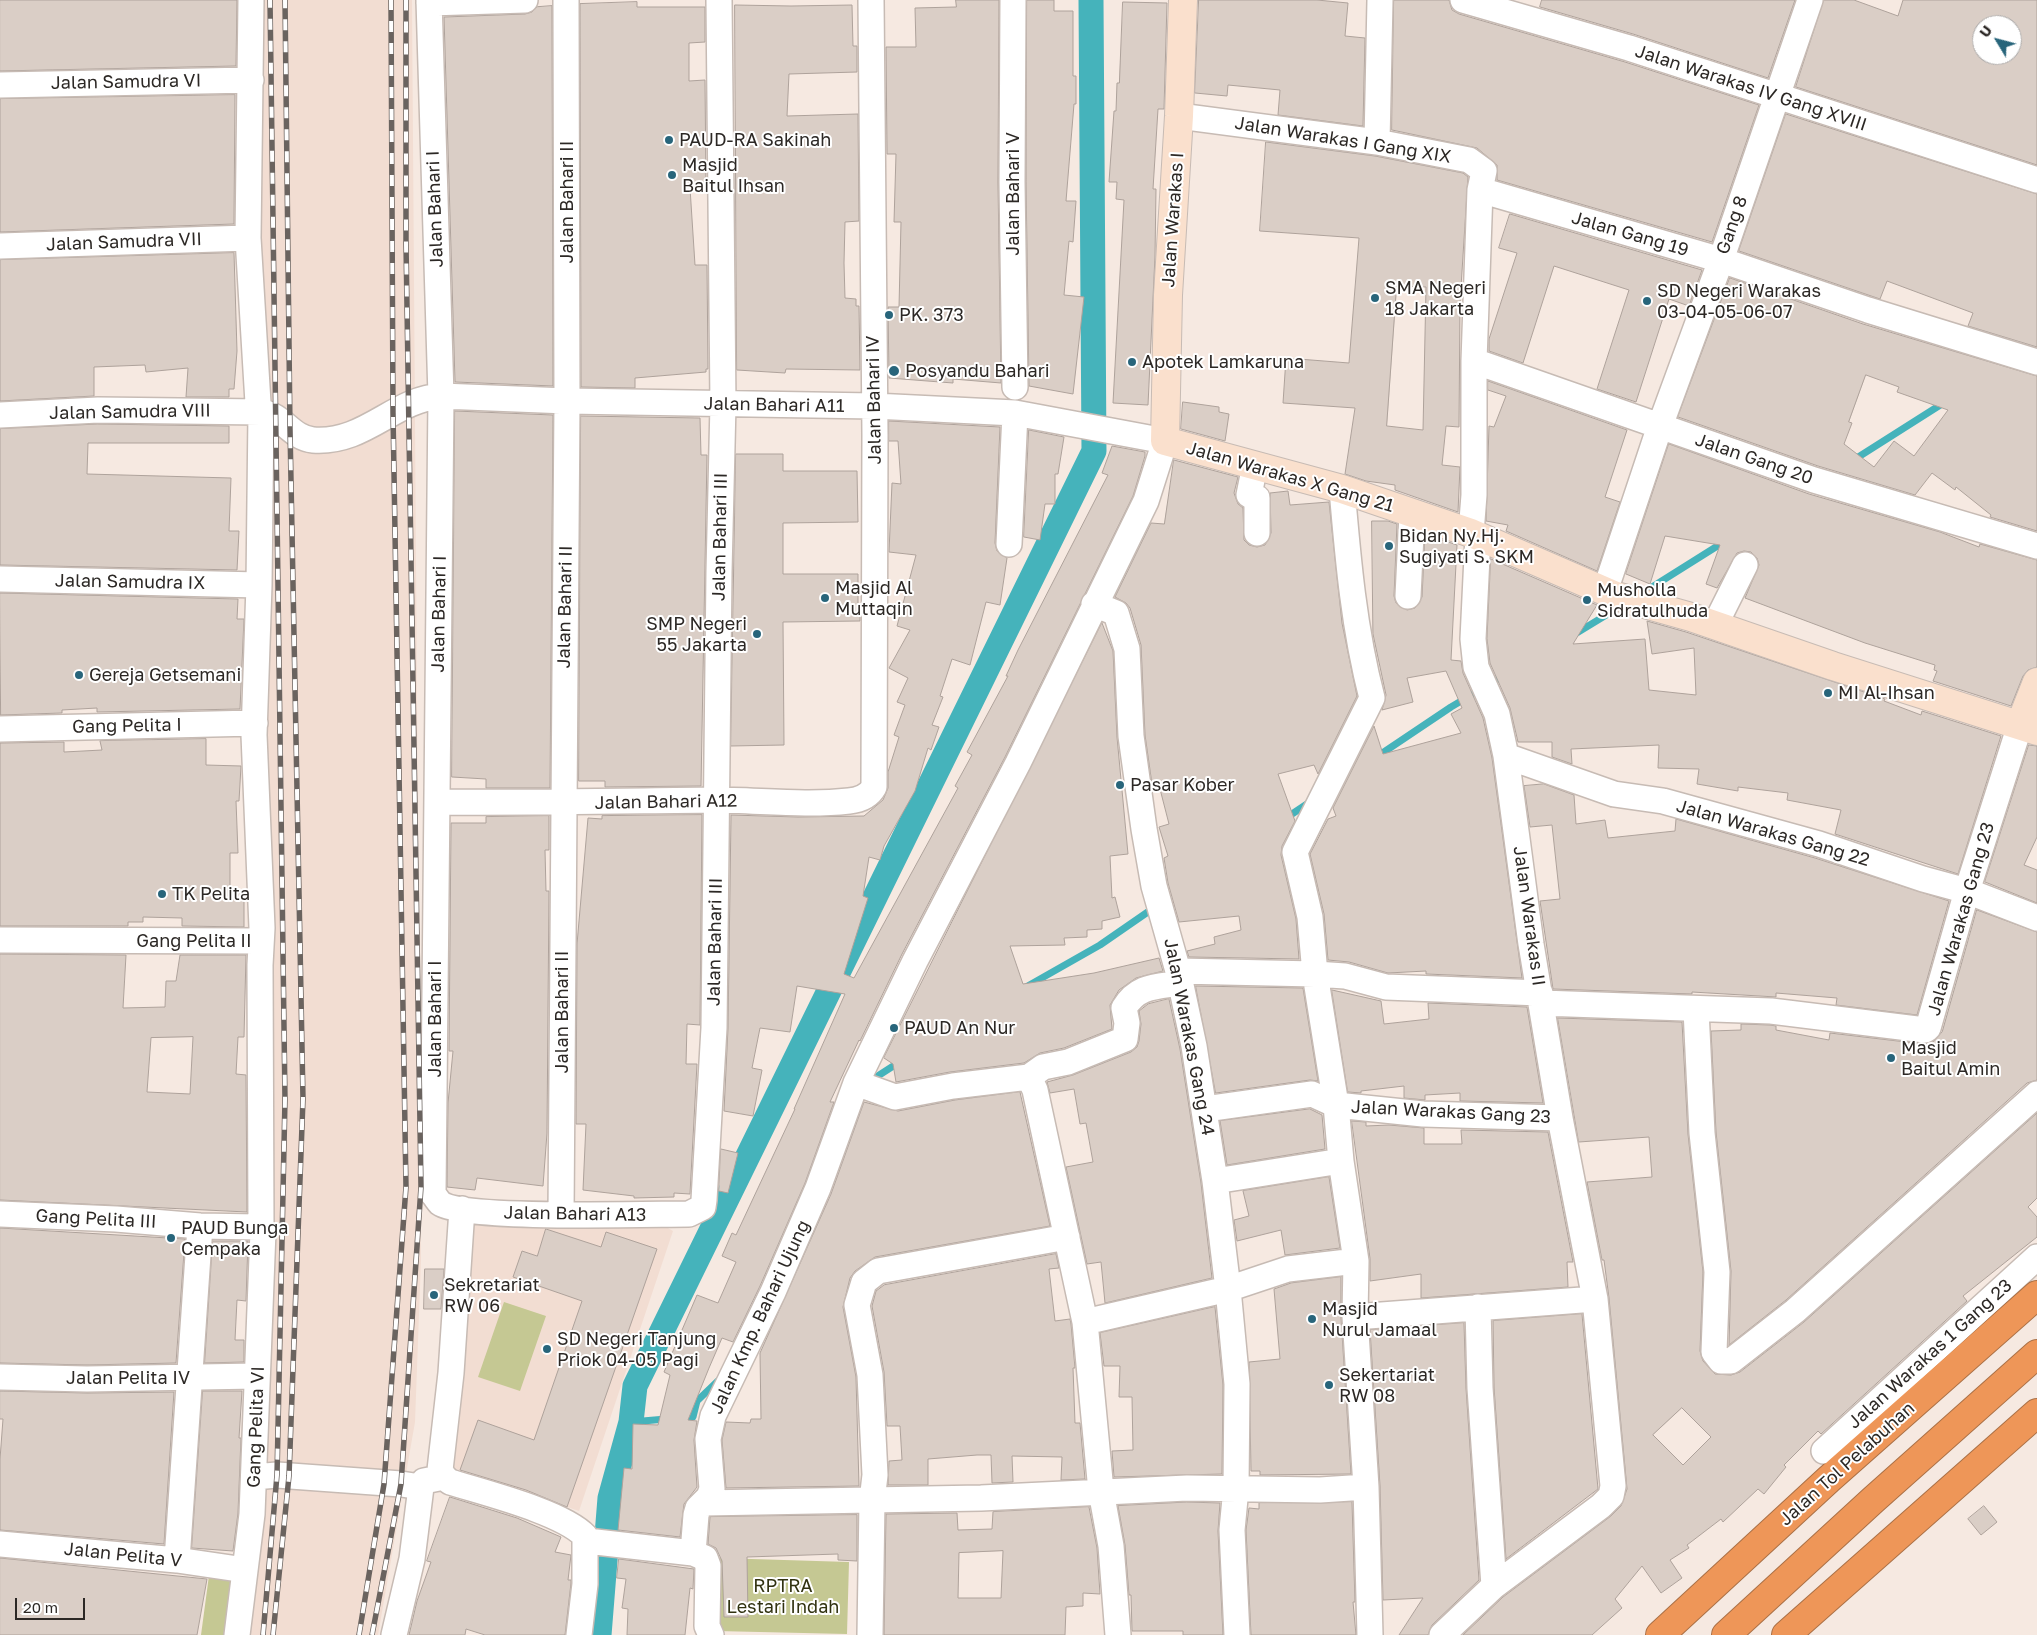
<!DOCTYPE html>
<style>
body{margin:0}
#map{position:relative;width:2037px;height:1635px;overflow:hidden;background:#f6e9e1;font-family:"Golos Text",sans-serif}
canvas{display:block}
.north{position:absolute;left:1972px;top:15px;width:50px;height:50px;box-sizing:border-box;background:#fff;border:1px solid #aba9a8;border-radius:50%;rotate:307deg;font-size:14px;font-weight:700;line-height:20px;text-align:center;color:#2c2825}
.north::after{content:'';display:block;margin:auto;width:18px;height:22px;background:#28657b;clip-path:polygon(50% 0,100% 100%,50% 72%,0 100%)}
.scale{position:absolute;left:15px;top:1598px;width:70px;height:22px;box-sizing:border-box;border:2px solid #2c2825;border-top:0;padding-left:6px;font-size:15px;line-height:18px;white-space:nowrap;color:#2c2825;-webkit-text-stroke:4px #fff;paint-order:stroke}
</style>
<div id="map">
<canvas width="2037" height="1635"></canvas>
<div class="north">U</div>
<div class="scale">20 m</div>
</div>
<script>
const ctx = document.querySelector('canvas').getContext('2d');
ctx.lineJoin = 'round';
function fillPath(path, color) { ctx.fillStyle = color; ctx.fill(path, 'evenodd'); }
function strokePath(path, color, width, dash) { ctx.strokeStyle = color; ctx.lineWidth = width; ctx.lineCap = dash ? 'butt' : 'round'; ctx.setLineDash(dash || []); ctx.stroke(path); }
function label(font, color, halo, rows, align = 'center') {
  ctx.font = font + ' "Golos Text",sans-serif'; ctx.lineWidth = 4; ctx.setLineDash([]); ctx.textBaseline = 'middle'; ctx.strokeStyle = halo; ctx.fillStyle = color; for (const [text, x, y, turn = 0] of rows) {
    ctx.save(); ctx.translate(x, y); ctx.rotate((+turn || 0) * Math.PI / 180); ctx.textAlign = isNaN(turn) ? turn : align; if (halo) ctx.strokeText(text, 0, 0); ctx.fillText(text, 0, 0); ctx.restore();
  }
}
fillPath(new Path2D(`
 M254 0H412L421 1260 415 1422 378 1635H244L265 1450Z
 M653 1219 673 1231 579 1511 446 1466 475 1220Z`), '#f2ddd2');
fillPath(new Path2D(`
 M504 1302 546 1316 520 1391 478 1377Z
 M719 1558 849 1562 847 1634 716 1631Z
 M210 1568 238 1571 230 1635H201Z`), '#c5c893');
strokePath(new Path2D(`
 M1852 461 1945 402
 M1641 594 1727 540
 M1575 634 1621 606
 M1375 758 1451 707 1505 675
 M1286 818 1310 802
 M1026 987 1100 945 1155 907
 M870 1081 901 1061
 M680 1418 693 1417 697 1401 722 1377
 M631 1422 666 1419`), '#45b3bb', 7);
strokePath(new Path2D(`
 M599 1635 610 1498 631 1422 635 1386 1094 451 1091 0`), '#45b3bb', 25);
const building = new Path2D(`
 M0 0H237L236 66 0 71Z
 M956 0H999L998 182 1001 383 953 379V383L889 378 888 307H899L901 222H894L896 154H887L886 47H916L915 8 956 7Z
 M1027 0H1054V11H1073V76H1076V104H1074L1066 201H1076L1073 242 1069 241 1064 295 1084 297 1073 394 1029 386 1026 182Z
 M1199 0H1317L1348 3 1345 36 1365 38 1363 126 1278 115 1280 90 1228 85 1227 96 1195 93Z
 M1394 0H1449L1452 10 1459 14 1625 62 1759 105 1712 242 1497 180V165L1477 148 1392 130Z
 M1542 0H1795L1768 78 1633 34 1540 7Z
 M1824 0H1854L1898 16 1903 0H2037V165L1796 87ZM1982 25H2012V55H1982Z
 M637 2V7H705V42L689 43V81L705 80 706 188H690L695 265H707L708 369H706V372L635 378V388L581 387 580 4Z
 M1123 2 1167 3 1164 109H1158L1153 189H1156L1155 256 1148 405 1113 403 1124 200 1116 199 1117 182H1109L1114 111H1116L1117 83H1119Z
 M735 5 791 6 852 5 853 46H857V72L789 74 787 116 858 114 859 221 845 222 844 263 845 298 856 299V306H859L860 370 786 369 785 373 737 370Z
 M552 6 553 386 455 382 444 17 525 14 532 12 537 7Z
 M235 95 234 224 0 232V99Z
 M1786 114 2037 194V347L1968 326 1973 313 1887 281 1880 299 1739 251Z
 M1266 142 1375 156 1463 173 1468 177 1460 303 1459 427 1446 426 1442 465 1460 467 1458 512 1395 490V485L1366 481 1345 474 1355 408 1283 403 1286 358 1349 363 1359 238 1260 231ZM1397 286 1426 287 1423 430 1387 426Z
 M1510 214 1702 270 1689 306 1669 299 1636 402 1597 389 1629 290 1554 266 1523 363 1489 351V339L1517 253 1499 248Z
 M234 253 237 351 234 389H229V397H186L188 368 146 372 145 365 94 367V396L0 401V260Z
 M1730 278 1863 324 2037 376V531L1990 517 1991 515 1956 487 1955 490 1932 473 1915 495 1818 466 1678 417ZM1866 375 1899 387 1897 392 1948 410 1914 456 1894 441 1874 467 1844 444 1852 423 1849 422Z
 M1488 381 1627 430 1605 497 1620 502 1597 571 1506 531 1508 525 1486 521 1489 426 1494 427 1506 396 1488 390Z
 M1183 402 1219 407V412L1229 414 1225 441 1181 429Z
 M455 411 553 415 550 788H486V779L452 777Z
 M581 416 700 418 701 455H707L701 786 605 787V781H579Z
 M889 421 1000 427 995 543 997 551 1007 558 1000 605 986 602 970 665 952 659 940 696 943 697 932 725 939 727 931 750 928 748 915 791 884 846 880 860 869 857 863 896 868 898 844 974 854 978 958 788 955 786 972 755 967 752 1008 676H1006L1018 650 1108 475 1102 473 1112 446 1145 452V456L1133 496 1005 757 902 954 860 1041 859 1040 830 1102H834L805 1183 760 1286 733 1342 722 1338 709 1368 688 1420 697 1421 694 1440 697 1487 684 1504 680 1537 618 1530 624 1468 632 1469 633 1424 658 1425 670 1375 664 1372 697 1295 718 1303 736 1262 722 1256 732 1233 736 1235 795 1109H794L845 994 797 986 790 1032 760 1028 752 1068 762 1070 753 1116 724 1111 728 1028 731 815 798 817 864 816 883 800 888 788V772L899 737 894 735 905 705 897 702 908 678 889 668 910 630 897 626 916 555 889 552 892 483 901 484 898 441H889Z
 M98 424 229 426V443H88L87 474 231 478 229 531H239L237 570 0 565V429Z
 M1029 430 1064 437 1058 474H1055V504H1045L1040 540 1024 537Z
 M1669 444 1809 494 1940 532 1979 547 1980 544 2037 560V667L2028 670 2023 676 2011 706 1933 681 1937 671 1934 670 1935 665 1865 643 1745 598 1759 565 1757 558 1751 552 1744 551 1737 553 1717 588 1706 584 1720 545 1665 536 1650 584 1626 574Z
 M736 454H783V471H857L858 522 783 523V574H858V604H860V621L783 622 784 745 731 746Z
 M1174 460 1238 477 1234 493 1238 504 1243 508 1244 540 1249 545 1257 547 1265 545 1271 533 1270 493 1288 491 1290 505 1329 502 1342 623 1357 696 1318 774 1314 765 1278 774 1295 821 1282 846 1281 855 1296 919 1299 959 1189 957 1187 951 1215 944 1214 937 1241 930 1239 916 1179 922 1168 883 1164 858 1168 856 1159 827 1169 824 1160 789 1153 791 1145 735 1141 645 1130 608 1126 603 1115 597 1151 523 1164 524Z
 M1372 521H1388L1397 524 1394 596 1396 603 1407 610 1415 608 1422 597 1425 534 1457 545 1451 660 1461 661 1463 673 1483 718 1492 758 1522 978 1426 974V971L1388 973 1349 962 1328 960 1324 914 1310 854 1328 819 1336 816 1333 808 1374 726 1383 754 1461 733 1451 714 1462 708 1446 671 1407 678 1413 702 1382 710 1386 695 1373 634Z
 M1491 559 1597 605 1573 644 1645 639 1649 690 1696 695 1694 648 1652 654 1647 621 1686 632 1885 699 1884 701 1921 715 1922 711 2001 736 1958 874 1835 834 1841 810 1787 800 1788 793 1738 787V791L1697 784 1699 769 1658 768 1659 745 1571 749 1572 764 1552 757V742H1518L1510 708 1490 663 1487 639Z
 M0 593 238 599 237 619H244L240 709 97 712V708L62 710V713L1 715Z
 M1102 623 1113 651 1117 737 1128 854 1110 856 1112 898 1115 897 1120 917 1102 921V929L1087 930V937L1064 938 1065 945 1010 946 1023 984 1094 973 1159 958 1163 971 1136 978 1119 990 1110 1005 1112 1029 1064 1048 1040 1053 1024 1063 950 1072 896 1082 893 1064 884 1058Z
 M206 739V765L241 766 239 801H236L238 853H230V892H244V927L182 926V918L143 917V922H128V926H0V743L64 742V752L102 750 100 741Z
 M2029 745 2037 746V837L2024 865 2037 870V903L1985 882Z
 M1544 784 1574 795 1576 824 1605 820 1608 838 1675 831 1676 819 1815 858 1949 901 1917 1015 1836 1005 1837 998 1776 993V997L1692 992V994L1553 989 1540 901 1560 899 1552 825 1530 827 1524 786Z
 M702 815 700 1025 687 1024 686 1064H697L690 1194 674 1193V1197L634 1198V1196L583 1190 586 1124H576L577 944 588 818 602 819V816Z
 M549 816V850H545L546 891H549L547 1133 543 1186 477 1178 475 1190 447 1187 448 1103 453 1051H449L451 823H486V817Z
 M1977 910 2037 932V1080L2027 1083 1786 1300 1729 1345 1731 1271 1716 1132 1711 1031 1741 1030V1024L1770 1025 1776 1026V1030L1829 1040 1830 1033 1923 1044 1933 1042 1942 1032Z
 M0 954 126 955 123 1008 165 1007 166 981H176L180 955H246L244 1037H238L236 1074 246 1075 247 1212 0 1200ZM193 1037 190 1094 147 1092 151 1038Z
 M1196 986 1303 988 1318 1081 1310 1080 1216 1093Z
 M1332 990 1381 1001 1384 1024 1429 1019 1428 1003 1527 1007 1543 1103 1460 1101V1093L1425 1095V1100L1404 1098V1086L1361 1091V1093L1348 1092Z
 M1169 999 1180 1049 1201 1183 1212 1278 1105 1303 1101 1262 1087 1264 1066 1167 1093 1162 1086 1123 1080 1124 1074 1089 1050 1093 1047 1082 1073 1075 1131 1052 1137 1047 1139 1041 1141 1024 1139 1011 1148 1004Z
 M1558 1018 1682 1022 1688 1134 1703 1272 1700 1351 1703 1361 1715 1374 1731 1375 1740 1372 1804 1322 2037 1113V1198L2028 1207 2037 1217V1237L1963 1296 1967 1301 1821 1434 1818 1431 1784 1465 1786 1467 1764 1494 1758 1489 1723 1522 1721 1519 1687 1545 1689 1548 1670 1560 1682 1578 1661 1593 1642 1566 1615 1599 1622 1608 1592 1635H1463L1503 1597 1611 1516 1621 1506 1627 1489 1609 1298 1604 1260H1602L1587 1182 1652 1177 1649 1137 1579 1142ZM1682 1408 1711 1437 1683 1465 1653 1435Z
 M1020 1092 1050 1226 875 1257 855 1271 850 1278 843 1307 856 1377 859 1486 726 1488 722 1440 726 1422 750 1423 751 1419H761L760 1353 831 1194 864 1102 898 1111 955 1100Z
 M1310 1109 1322 1115 1325 1149 1227 1165 1220 1121Z
 M1352 1121 1366 1122V1126L1389 1125 1424 1128V1144H1462L1461 1130 1548 1132 1573 1262H1567L1568 1287 1421 1298V1274L1370 1281V1259Z
 M721 1149 738 1153 728 1193 719 1191Z
 M1329 1177 1340 1248 1285 1255 1281 1230 1237 1241 1234 1220 1249 1216 1243 1191Z
 M0 1228 185 1239 176 1363 87 1365 0 1363Z
 M546 1229 601 1247 606 1232 657 1249 567 1507 526 1490 460 1470 478 1420 534 1440 582 1301 513 1277 522 1251 537 1256Z
 M213 1241H248L246 1301 237 1300 235 1340H244V1362L205 1363Z
 M1056 1254 1059 1268 1049 1269 1055 1321 1070 1319 1071 1324 1075 1368H1073L1075 1423H1080L1085 1479 1061 1480 1062 1457 1012 1456 1013 1482 992 1483 991 1455H977L928 1459V1485H888L889 1461 902 1460 900 1426H887L884 1372 872 1306 876 1291 884 1285Z
 M425 1269H444L441 1309H424Z
 M1341 1277V1318L1351 1474 1260 1475V1471H1251L1249 1362 1280 1359 1274 1289 1291 1283Z
 M1215 1307 1223 1385 1222 1474 1114 1477 1112 1451 1133 1450 1132 1397H1119L1120 1366H1104L1100 1333Z
 M1582 1314 1598 1489 1506 1559 1494 1387 1493 1321Z
 M1464 1323 1466 1388 1479 1580 1432 1625 1428 1635H1399L1423 1598 1383 1600 1380 1486 1370 1330Z
 M0 1391 87 1393 174 1392 164 1544 0 1530V1459L3 1419H0Z
 M203 1391H242L239 1438H241L238 1513 233 1551 192 1548Z
 M450 1497 517 1518 561 1537 555 1552 571 1555 568 1580H571V1583L565 1635H485L466 1629 465 1635H409L417 1601 431 1562 427 1561Z
 M1187 1502 1220 1503 1218 1531 1223 1635H1183V1631H1132L1131 1595H1129L1125 1545 1118 1506Z
 M1352 1502 1355 1602H1353L1356 1635H1251L1246 1530 1249 1508 1259 1509V1503Z
 M1984 1506 1997 1522 1981 1535 1968 1519Z
 M1089 1507 1097 1548 1100 1594 1083 1593V1606L1066 1607 1065 1635H884L886 1514 957 1513 958 1530 992 1529 993 1512ZM1003 1551 1001 1598H958L959 1553Z
 M857 1515V1561L838 1560V1554L747 1557 748 1617H724L722 1561 716 1548 708 1544 710 1517Z
 M0 1558 207 1579 197 1635H0Z
 M619 1559 694 1569 693 1589 690 1588 685 1635H627L628 1609 622 1608 626 1579 617 1578Z`);
fillPath(building, '#dacec6');
strokePath(building, '#aea29b', 1);
const street = new Path2D(`
 M251 0 248 238 258 403 261 412 259 585 254 735 262 928 260 965 261 1229
 M429 0 441 396 433 1194C435 1196 438 1201 440 1203 463 1220 650 1214 689 1214L703 1207 704 1200 714 1028 719 572 723 404 719 0
 M1013 0 1012 182 1015 387
 M1463 0 1629 48 2037 180
 M429 3 525 0
 M0 85 251 80
 M1179 116 1377 142 1469 160 1484 171 1480 190 1474 361V495L1471 533
 M1377 142 1380 0
 M1480 190 1721 260 1868 310 2037 362
 M0 246 248 238
 M1474 361 1814 480 2037 546
 M0 415 98 410 261 412C283 415 291 438 313 440 365 444 394 399 441 396L567 401 874 406 1015 413 1165 441 1146 501 1018 763 915 961 856 1083 818 1188 773 1292 713 1416 708 1439 712 1489 709 1497 698 1508 696 1515 693 1553
 M1255 465 1249 495 1257 498V533
 M1342 489C1348 560 1354 629 1372 698L1295 852 1310 917 1315 974 1336 1105 1341 1161 1356 1261 1355 1317 1366 1487 1370 1635
 M1009 544 1015 413
 M0 579 259 585
 M1605 591 1660 426 1721 260 1810 0
 M1408 596 1412 514
 M1094 604 1116 613 1127 649 1131 736 1144 829 1154 886 1178 971 1194 1046 1215 1181 1228 1289 1237 1384 1236 1488 1232 1530 1237 1635
 M1715 625 1745 565
 M0 729 255 723
 M1506 756 1614 794 1663 801 1819 844 1923 879 1967 891 2037 918
 M437 802C529 803 621 801 713 800 758 800 804 806 849 801 860 800 869 796 874 787L875 435 871 0
 M0 940 260 941
 M1178 971 1315 974 1345 976 1386 987 1540 993
 M1541 1003 1771 1011 1925 1030 1928 1028 1967 891 2020 725
 M1696 1010 1702 1133 1717 1272 1714 1352 1721 1361H1731L1795 1311 2037 1094
 M1029 1077 1035 1090 1085 1322 1101 1491 1111 1546 1118 1635
 M856 1083 895 1097 953 1086 1029 1077 1043 1067 1068 1062 1125 1039 1127 1023 1124 1008C1138 985 1156 987 1181 983
 M1205 1109 1312 1094 1336 1105 1423 1114 1560 1118
 M1215 1181 1341 1161
 M462 1209 451 1373 440 1470 444 1477 450 1482C485 1493 562 1512 585 1536V1584L579 1635
 M0 1214 116 1219 200 1226 258 1227 263 1231 252 1514 237 1635
 M561 1215 567 401 566 0
 M1478 1307 1480 1388 1494 1586
 M1355 1317 1595 1299
 M1085 1322 1228 1289 1288 1269 1356 1261
 M0 1377 87 1379 256 1376
 M1824 1451 2037 1257
 M254 1477 277 1475 401 1484 421 1487
 M704 1503 981 1498 1187 1488 1320 1490 1366 1487
 M587 1541 693 1553 705 1558 708 1566 707 1626 711 1635
 M0 1544 177 1560 245 1570
 M177 1560 200 1226
 M394 1635 412 1559 421 1487 424 1481 444 1477
 M870 1635 872 1501 875 1475 870 1375 857 1305 864 1282 878 1271 1067 1237
 M1442 1635 1494 1586 1601 1506 1611 1496 1613 1486 1595 1299 1560 1118 1531 944 1506 756 1497 714 1476 667 1473 639 1478 536`);
const secondary = new Path2D(`
 M1183 0 1179 116 1168 295 1165 441 1342 489 1471 533 1616 596 1691 617 1833 666 2037 731
 M2020 725 2037 682`);
const highway = new Path2D(`
 M1660 1635 1829 1479 2037 1295
 M1726 1635 1873 1500 2037 1354
 M1786 1635 2037 1413`);
strokePath(street, '#c7bbb4', 28);
strokePath(secondary, '#c7bbb4', 30);
strokePath(highway, '#aa7046', 30);
strokePath(street, '#fff', 25);
strokePath(secondary, '#fae0cd', 28);
strokePath(highway, '#ee9658', 28);
const rail = new Path2D(`
 M263 1635 277 1475 285 1099 270 0
 M273 1635 289 1476 303 1099 290 429 285 0
 M359 1635 384 1484 406 1187 393 413 391 0
 M372 1635 401 1484 421 1187 406 244V0`);
strokePath(rail, '#6a635f', 5.5);
strokePath(rail, '#fff', 4, [11]);
for (const [x, y, r, color] of [
 [669,140,5,"#28657b"],
 [672,175,5,"#28657b"],
 [1375,298,5,"#28657b"],
 [1647,301,5,"#28657b"],
 [889,315,5,"#28657b"],
 [1132,362,5,"#28657b"],
 [894,371,6,"#28657b"],
 [1389,546,5,"#28657b"],
 [825,598,5,"#28657b"],
 [1587,600,5,"#28657b"],
 [757,634,5,"#28657b"],
 [79,675,5,"#28657b"],
 [1828,693,5,"#28657b"],
 [1120,785,5,"#28657b"],
 [162,894,5,"#28657b"],
 [894,1028,5,"#28657b"],
 [1891,1058,5,"#28657b"],
 [171,1238,5,"#28657b"],
 [434,1295,5,"#28657b"],
 [1312,1319,5,"#28657b"],
 [547,1349,5,"#28657b"],
 [1329,1385,5,"#28657b"]
]) { const dot = new Path2D(); dot.arc(x, y, r, 0, 2 * Math.PI); ctx.fillStyle = color; ctx.fill(dot); strokePath(dot, '#fff', 2); }
label('18px', '#2c2825', '#fff', [
 ["Jalan Samudra VI",126,82,-1],
 ["Jalan Warakas IV Gang XVIII",1751,88,18],
 ["Jalan Warakas I Gang XIX",1343,140,9],
 ["Jalan Bahari V",1013,194,-90],
 ["Jalan Bahari II",567,202,-90],
 ["Jalan Bahari I",435,209,-92],
 ["Jalan Warakas I",1173,220,-86],
 ["Gang 8",1732,225,-71],
 ["Jalan Gang 19",1630,234,16],
 ["Jalan Samudra VII",124,242,-2],
 ["Jalan Bahari IV",874,400,-91],
 ["Jalan Bahari A11",774,405,1],
 ["Jalan Samudra VIII",130,412,-1],
 ["Jalan Gang 20",1754,459,19],
 ["Jalan Warakas X Gang 21",1290,477,16],
 ["Jalan Bahari III",720,537,-89],
 ["Jalan Samudra IX",130,582,1],
 ["Jalan Bahari II",565,607,-89],
 ["Jalan Bahari I",439,614,-89],
 ["Gang Pelita I",127,726,-1],
 ["Jalan Bahari A12",666,802,-1],
 ["Jalan Warakas Gang 22",1773,833,16],
 ["Jalan Warakas II",1529,916,82],
 ["Jalan Warakas Gang 23",1961,919,-74],
 ["Gang Pelita II",194,941],
 ["Jalan Bahari III",715,942,-89],
 ["Jalan Bahari II",562,1012,-90],
 ["Jalan Bahari I",435,1019,-90],
 ["Jalan Warakas Gang 24",1189,1037,79],
 ["Jalan Warakas Gang 23",1451,1112,3],
 ["Jalan Bahari A13",575,1214,1],
 ["Gang Pelita III",96,1219,3],
 ["Jalan Kmp. Bahari Ujung",760,1317,-65],
 ["Jalan Warakas 1 Gang 23",1930,1354,-42],
 ["Jalan Pelita IV",128,1378],
 ["Gang Pelita VI",256,1427,-88],
 ["Jalan Tol Pelabuhan",1847,1464,-42],
 ["Jalan Pelita V",123,1555,6]
]);
label('18px', '#2c2825', '#fff', [
 ["PAUD-RA Sakinah",679,140],
 ["Masjid",682,165],
 ["Baitul Ihsan",682,186],
 ["SMA Negeri",1385,288],
 ["18 Jakarta",1385,309],
 ["SD Negeri Warakas",1657,291],
 ["03-04-05-06-07",1657,312],
 ["PK. 373",899,315],
 ["Apotek Lamkaruna",1142,362],
 ["Posyandu Bahari",905,371],
 ["Bidan Ny.Hj.",1399,536],
 ["Sugiyati S. SKM",1399,557],
 ["Masjid Al",835,588],
 ["Muttaqin",835,609],
 ["Musholla",1597,590],
 ["Sidratulhuda",1597,611],
 ["SMP Negeri",747,624,"right"],
 ["55 Jakarta",747,645,"right"],
 ["Gereja Getsemani",89,675],
 ["MI Al-Ihsan",1838,693],
 ["Pasar Kober",1130,785],
 ["TK Pelita",172,894],
 ["PAUD An Nur",904,1028],
 ["Masjid",1901,1048],
 ["Baitul Amin",1901,1069],
 ["PAUD Bunga",181,1228],
 ["Cempaka",181,1249],
 ["Sekretariat",444,1285],
 ["RW 06",444,1306],
 ["Masjid",1322,1309],
 ["Nurul Jamaal",1322,1330],
 ["SD Negeri Tanjung",557,1339],
 ["Priok 04-05 Pagi",557,1360],
 ["Sekertariat",1339,1375],
 ["RW 08",1339,1396]
], 'left');
label('18px', '#313210', '#fff', [
 ["RPTRA",783,1586],
 ["Lestari Indah",783,1607]
]);
</script>
